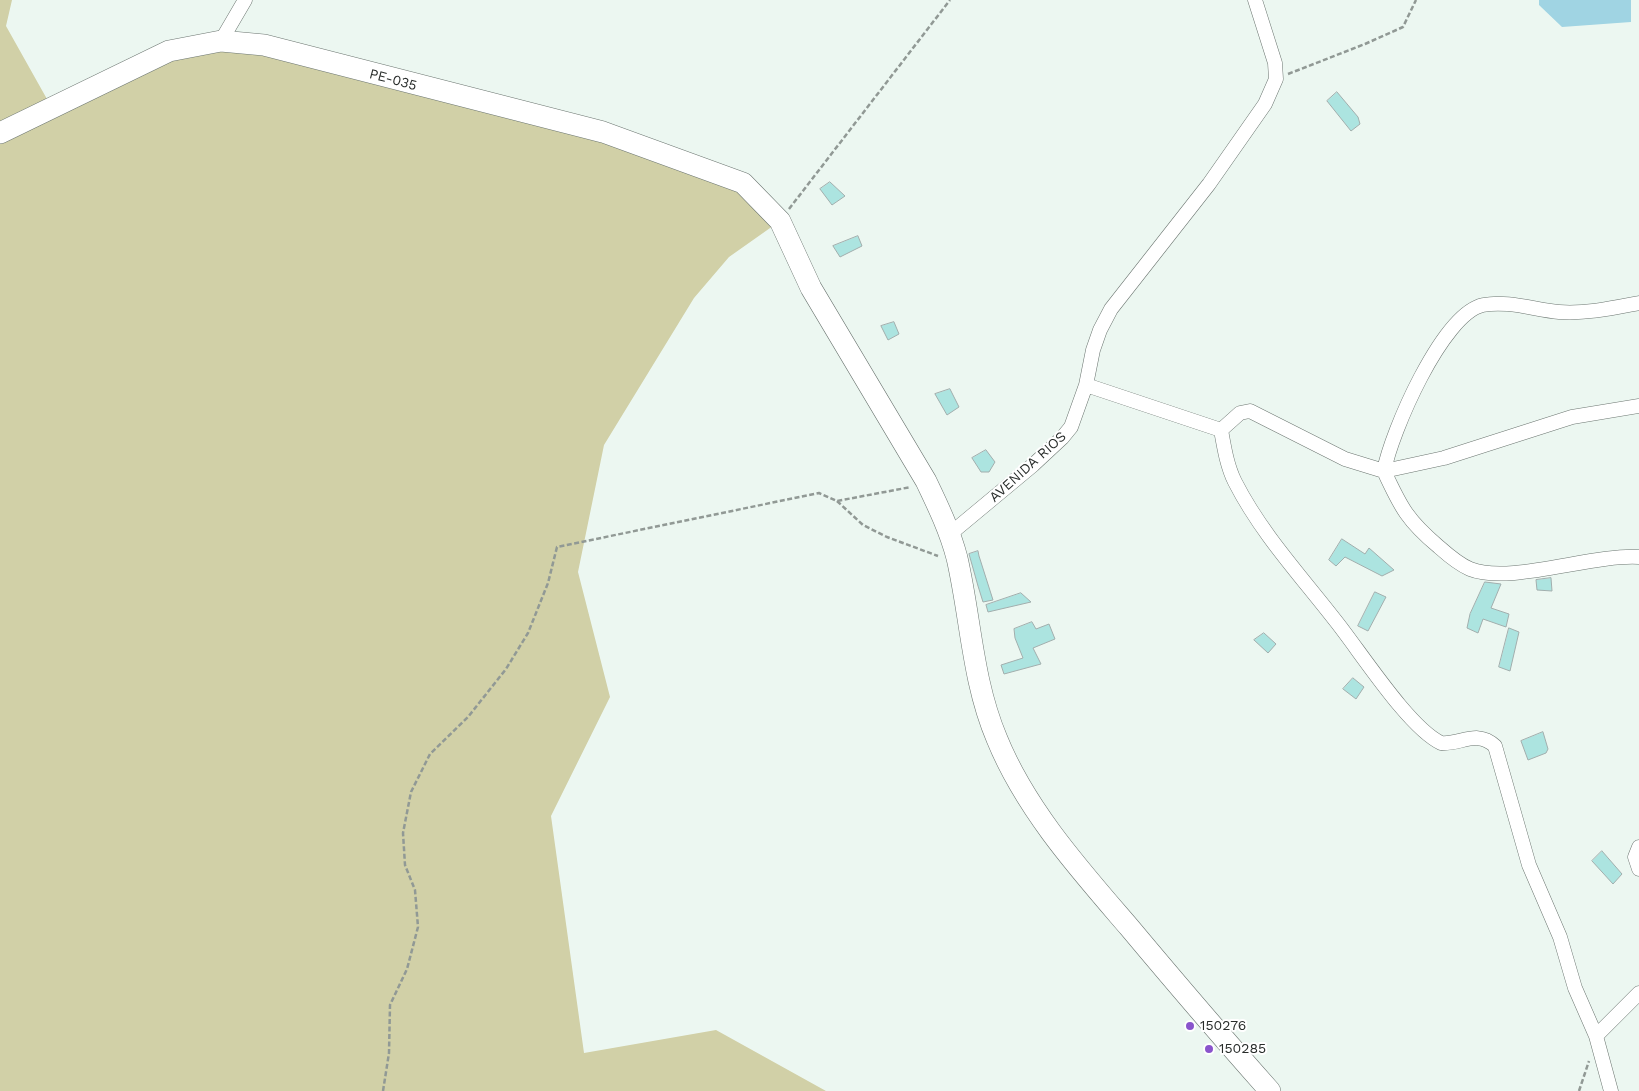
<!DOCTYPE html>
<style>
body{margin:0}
canvas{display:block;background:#ecf7f1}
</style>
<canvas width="1639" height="1091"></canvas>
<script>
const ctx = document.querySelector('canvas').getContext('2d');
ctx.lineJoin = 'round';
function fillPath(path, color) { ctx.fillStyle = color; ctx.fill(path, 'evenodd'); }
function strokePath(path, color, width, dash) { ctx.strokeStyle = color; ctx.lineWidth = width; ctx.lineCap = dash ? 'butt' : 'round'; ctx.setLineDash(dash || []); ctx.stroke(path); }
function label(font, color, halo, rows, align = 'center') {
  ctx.font = font + ' "Work Sans",sans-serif'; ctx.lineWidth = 4; ctx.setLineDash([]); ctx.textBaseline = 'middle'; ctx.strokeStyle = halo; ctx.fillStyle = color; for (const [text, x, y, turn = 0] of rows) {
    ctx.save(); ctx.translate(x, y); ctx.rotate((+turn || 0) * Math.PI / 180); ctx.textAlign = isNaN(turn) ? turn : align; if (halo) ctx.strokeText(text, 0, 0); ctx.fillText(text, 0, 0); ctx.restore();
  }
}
fillPath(new Path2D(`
 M0 0H12L6 26 52 108 169 51 264 45 708 172 780 221 729 257 694 298 604 445 578 572 610 697 551 816 584 1053 716 1030 826 1091H0Z`), '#d1d0a7');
fillPath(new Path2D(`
 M1539 0H1631V22L1562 27 1539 5Z`), '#a0d4e3');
const building = new Path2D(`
 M1337 92 1358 117 1360 124 1351 131 1327 101Z
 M830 182 845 196 832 205 820 189Z
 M858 236 862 246 840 257 833 246Z
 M894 322 899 334 888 340 881 326Z
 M950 389 959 407 947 415 935 394Z
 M986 450 995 462 989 472H981L972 458Z
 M1342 539 1365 554 1369 548 1394 570 1382 576 1345 557 1336 566 1329 560Z
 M978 551 979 556 993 600 983 602 978 586 969 554Z
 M1551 578 1552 591 1537 590 1536 580Z
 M1485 582 1501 584 1491 608 1509 614 1506 627 1483 619 1478 633 1467 628 1470 614Z
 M1375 592 1386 597 1368 631 1358 626Z
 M1021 593 1031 602 988 612 986 605Z
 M1032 622 1036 629 1049 624 1055 639 1033 648 1041 664 1004 674 1001 665 1023 658 1015 638 1014 629Z
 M1509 628 1519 632 1510 671 1499 667Z
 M1264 633 1276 644 1268 653 1254 640Z
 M1353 678 1364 687 1356 699 1343 689Z
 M1543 732 1548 749 1546 753 1528 760 1521 741Z
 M1602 851 1622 874 1613 884 1592 861Z`);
fillPath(building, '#ace4e0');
strokePath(building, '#a2aead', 1);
const street = new Path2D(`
 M221 41 245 0
 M1639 303C1613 308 1586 314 1559 312 1535 310 1508 300 1483 305 1442 314 1391 433 1384 471L1444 458 1572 417 1639 406
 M1086 385 1221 430 1240 413 1250 411 1345 459 1384 471C1401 508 1408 521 1439 547 1448 555 1458 564 1470 569 1510 585 1592 554 1639 557
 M1221 430C1224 447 1227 466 1235 482 1261 533 1300 575 1335 620 1360 651 1408 727 1441 743 1460 745 1477 729 1495 746L1529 865 1560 937 1575 988 1596 1036 1611 1091
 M950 534 1033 465 1062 438 1071 427 1086 385 1093 350 1100 330 1111 309 1209 184 1265 104 1276 79 1275 63 1255 0
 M1639 847 1635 857 1639 869
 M1596 1036 1639 993`);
const primary = new Path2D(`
 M0 133 169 51 221 41 264 45 603 132 743 183 780 221 811 288 926 481C938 506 950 531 957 558 971 619 972 680 997 739 1026 810 1080 870 1129 927 1175 982 1222 1037 1270 1091`);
strokePath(street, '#6c7671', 15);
strokePath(primary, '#6c7671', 22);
strokePath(new Path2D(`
 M1288 74 1365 44 1403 27 1416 0
 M789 209 950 0
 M837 501 863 525 887 537 938 556
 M383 1091 389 1053 390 1005 407 969 418 927 415 890 405 865 403 833 411 792 430 754 468 717 506 669 528 633 548 583 557 547 819 493 837 501 911 487
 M1579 1091 1589 1061`), '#919995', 2.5, [5, 2.5]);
strokePath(street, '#fff', 14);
strokePath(primary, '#fff', 21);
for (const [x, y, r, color] of [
 [1190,1026,5,"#8a54cc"],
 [1209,1049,5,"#8a54cc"]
]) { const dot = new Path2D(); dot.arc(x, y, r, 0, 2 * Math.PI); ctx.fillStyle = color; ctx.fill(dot); strokePath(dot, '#fff', 2); }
label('14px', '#282c2a', '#fff', [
 ["PE-035",393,80,15],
 ["AVENIDA RIOS",1028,467,-42]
]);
label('14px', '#282c2a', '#fff', [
 ["150276",1200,1026],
 ["150285",1219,1049]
], 'left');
</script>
